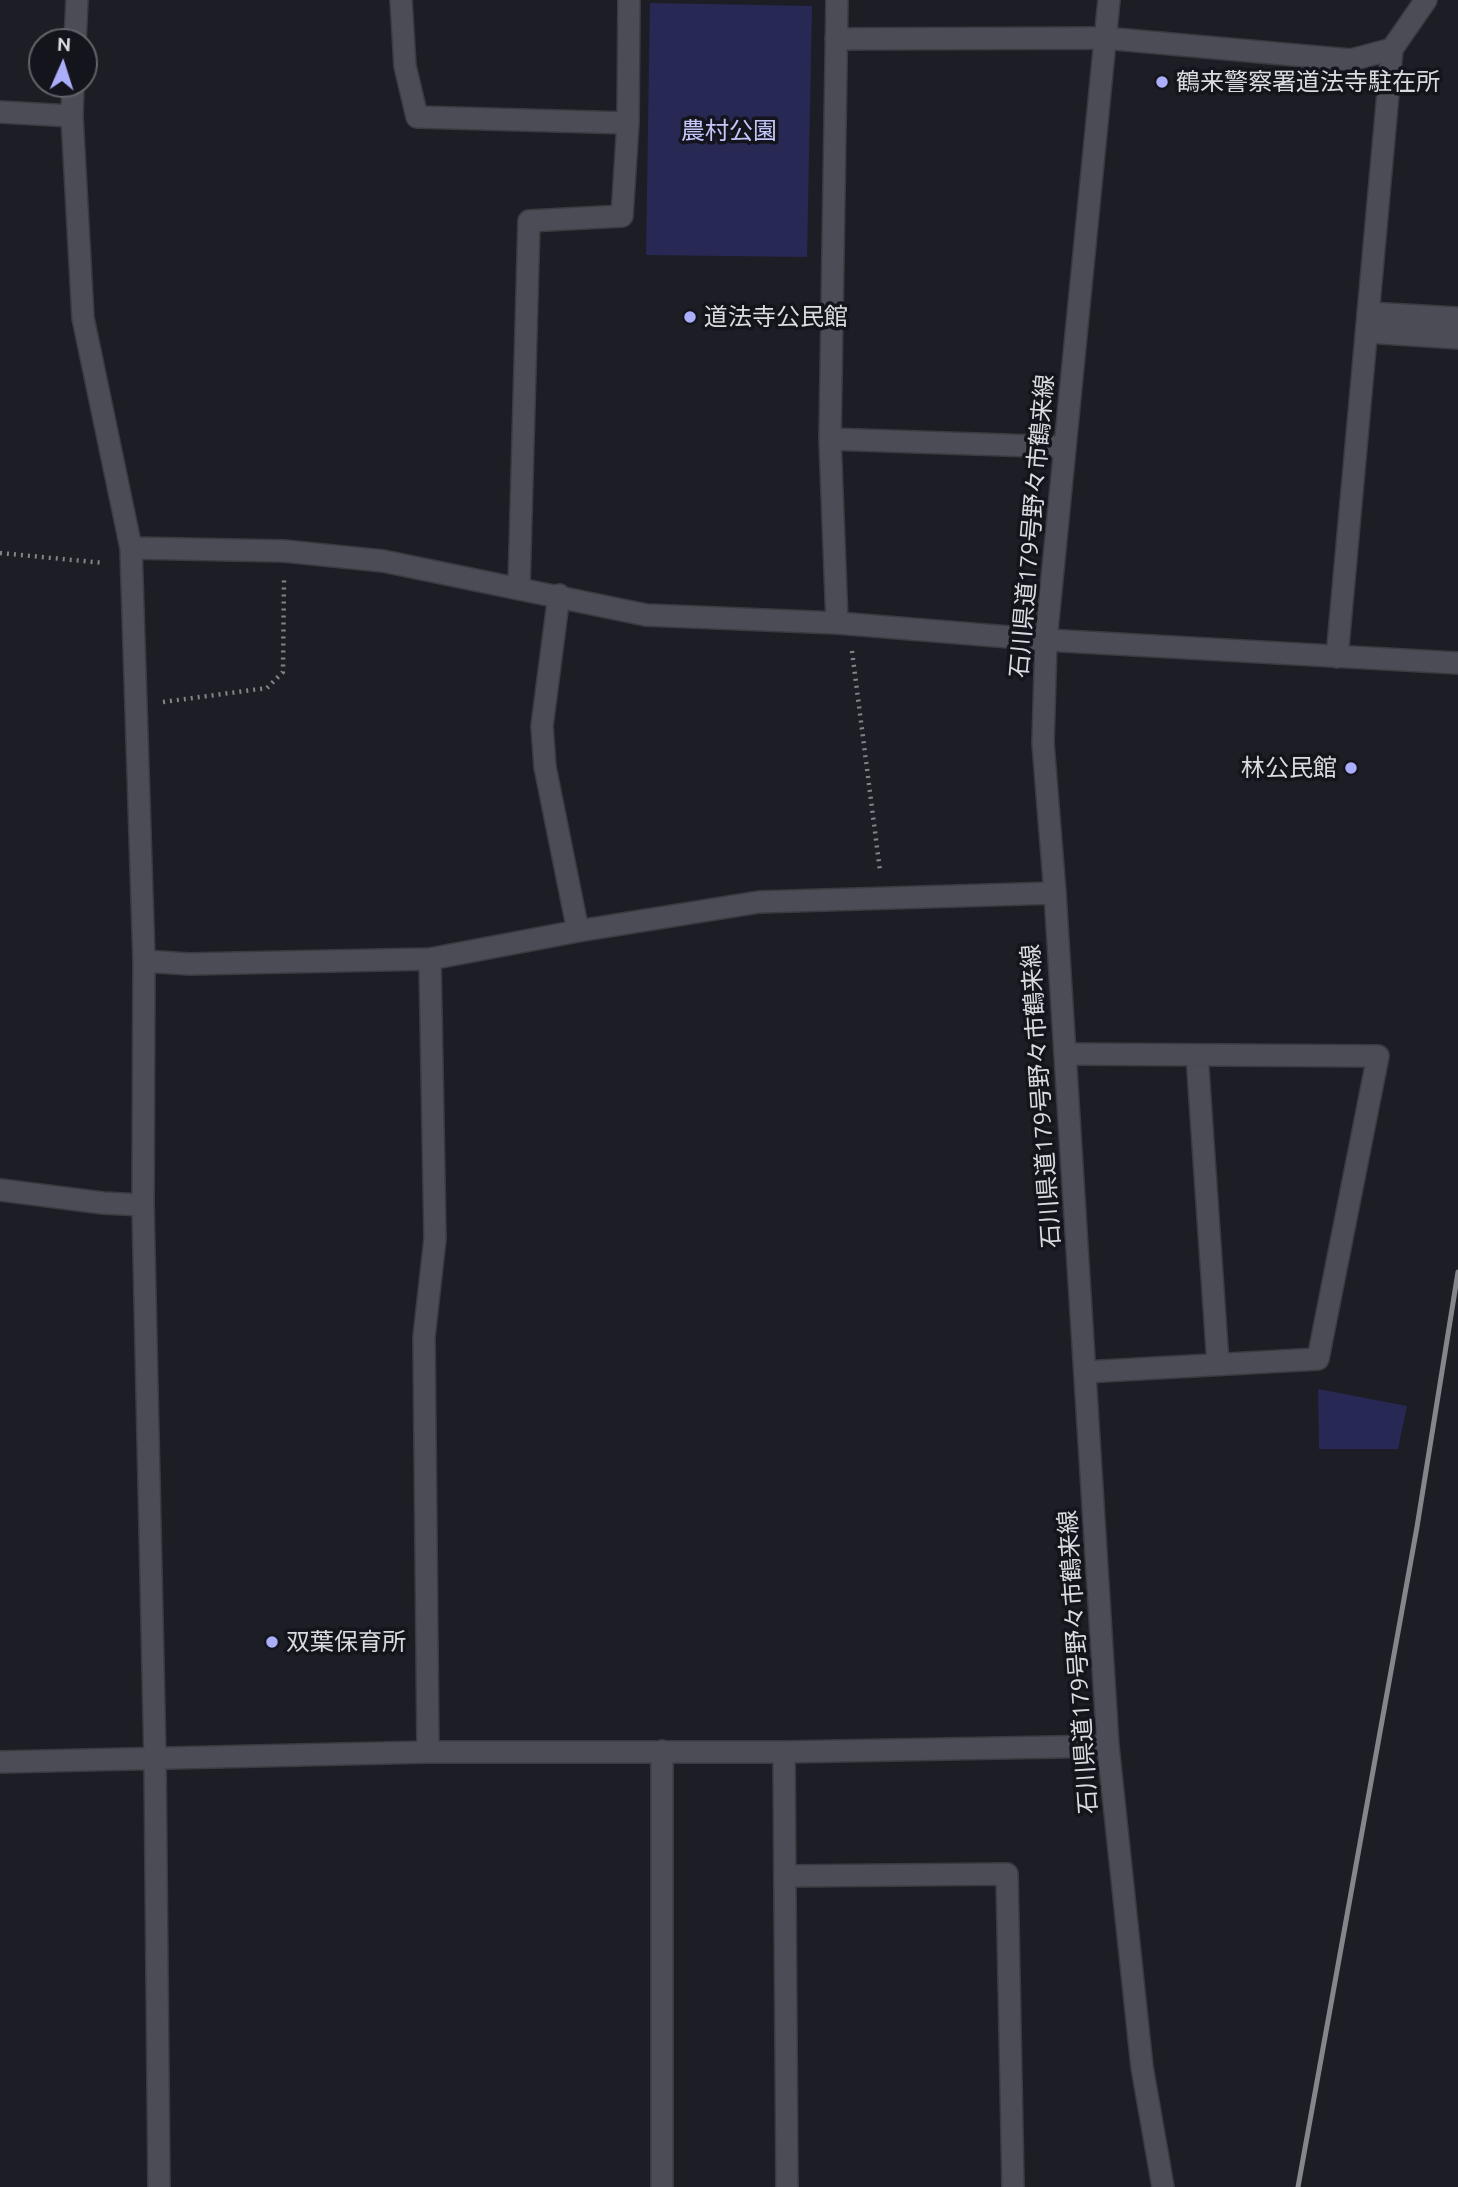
<!DOCTYPE html>
<meta charset="utf-8">
<style>
body{margin:0}
#map{position:relative;width:1458px;height:2187px;overflow:hidden;background:#1d1e25;font-family:Ubuntu,sans-serif}
canvas{display:block}
.north{position:absolute;left:28px;top:28px;width:70px;height:70px;box-sizing:border-box;background:#14141c;border:2px solid #63636a;border-radius:50%;rotate:3deg;font-size:19px;font-weight:700;line-height:28px;text-align:center;color:#dadae0}
.north::after{content:'';display:block;margin:auto;width:24px;height:32px;background:#abaffb;clip-path:polygon(50% 0,100% 100%,50% 72%,0 100%)}
</style>
<div id="map">
<canvas width="1458" height="2187"></canvas>
<div class="north">N</div>
</div>
<script>
const ctx = document.querySelector('canvas').getContext('2d');
ctx.lineJoin = 'round';
function fillPath(path, color) { ctx.fillStyle = color; ctx.fill(path, 'evenodd'); }
function strokePath(path, color, width, dash) { ctx.strokeStyle = color; ctx.lineWidth = width; ctx.lineCap = dash ? 'butt' : 'round'; ctx.setLineDash(dash || []); ctx.stroke(path); }
function label(font, color, halo, rows, align = 'center') {
  ctx.font = font + ' Ubuntu,"Noto Sans JP",sans-serif'; ctx.lineWidth = 7; ctx.setLineDash([]); ctx.textBaseline = 'middle'; ctx.strokeStyle = halo; ctx.fillStyle = color; for (const [text, x, y, turn = 0] of rows) {
    ctx.save(); ctx.translate(x, y); ctx.rotate((+turn || 0) * Math.PI / 180); ctx.textAlign = isNaN(turn) ? turn : align; if (halo) ctx.strokeText(text, 0, 0); ctx.fillText(text, 0, 0); ctx.restore();
  }
}
fillPath(new Path2D(`
 M650 3 812 6 807 257 646 255Z
 M1318 1389 1407 1406 1398 1449H1319Z`), '#282854');
const street = new Path2D(`
 M401 0 405 66 417 117 628 123 629 0
 M836 39 1104 38 1351 60 1392 49 1426 0
 M75 42 77 0
 M73 84 72 116 83 318 131 548
 M0 112 72 116
 M1368 313 1458 318
 M1367 332 1458 338
 M830 439 1063 447
 M519 587 529 221 622 216 628 123
 M559 595 542 726 545 767 578 931
 M837 623 830 439 837 0
 M1337 657 1392 49
 M144 961 189 964 430 959 578 931 759 902 1055 893
 M1065 1054 1378 1056 1318 1359 1085 1372
 M1197 1055 1218 1364
 M0 1190 103 1203 143 1205
 M428 1752 424 1337 435 1239 430 959
 M784 1752 787 2187
 M0 1762 428 1752H784L1108 1746
 M786 1876 1007 1874 1013 2187
 M159 2187 155 1760 143 1205 144 961 131 548 284 551 383 561 646 615 837 623 1046 640 1458 663
 M662 2187V1751`);
const secondary = new Path2D(`
 M1109 0 1046 640 1043 743 1055 893 1108 1746 1142 2067 1163 2187`);
strokePath(street, '#3a3a40', 24);
strokePath(secondary, '#3a3a40', 24);
strokePath(new Path2D(`
 M0 553 104 563
 M852 651 880 871
 M163 702 267 688 283 672 284 580`), '#83848a', 4.5, [2, 5]);
strokePath(street, '#4b4c55', 21);
strokePath(secondary, '#4b4c55', 21);
strokePath(new Path2D(`
 M1298 2187 1417 1527 1458 1272`), '#85858c', 5);
for (const [x, y, r, color] of [
 [1162,82,7,"#abaffb"],
 [690,317,7,"#abaffb"],
 [1351,768,7,"#abaffb"],
 [272,1642,7,"#abaffb"]
]) { const dot = new Path2D(); dot.arc(x, y, r, 0, 2 * Math.PI); ctx.fillStyle = color; ctx.fill(dot); strokePath(dot, '#14141c', 2.5); }
label('24px', '#dadae0', '#14141c', [
 ["鶴来警察署道法寺駐在所",1176,82],
 ["道法寺公民館",704,317],
 ["林公民館",1337,768,"right"],
 ["双葉保育所",286,1642]
], 'left');
label('24px', '#c2c6fa', '#14141c', [
 ["農村公園",729,131]
]);
label('24px', '#dadae0', '#14141c', [
 ["石川県道179号野々市鶴来線",1032,526,-85],
 ["石川県道179号野々市鶴来線",1041,1096,-94],
 ["石川県道179号野々市鶴来線",1078,1662,-94]
]);
</script>
